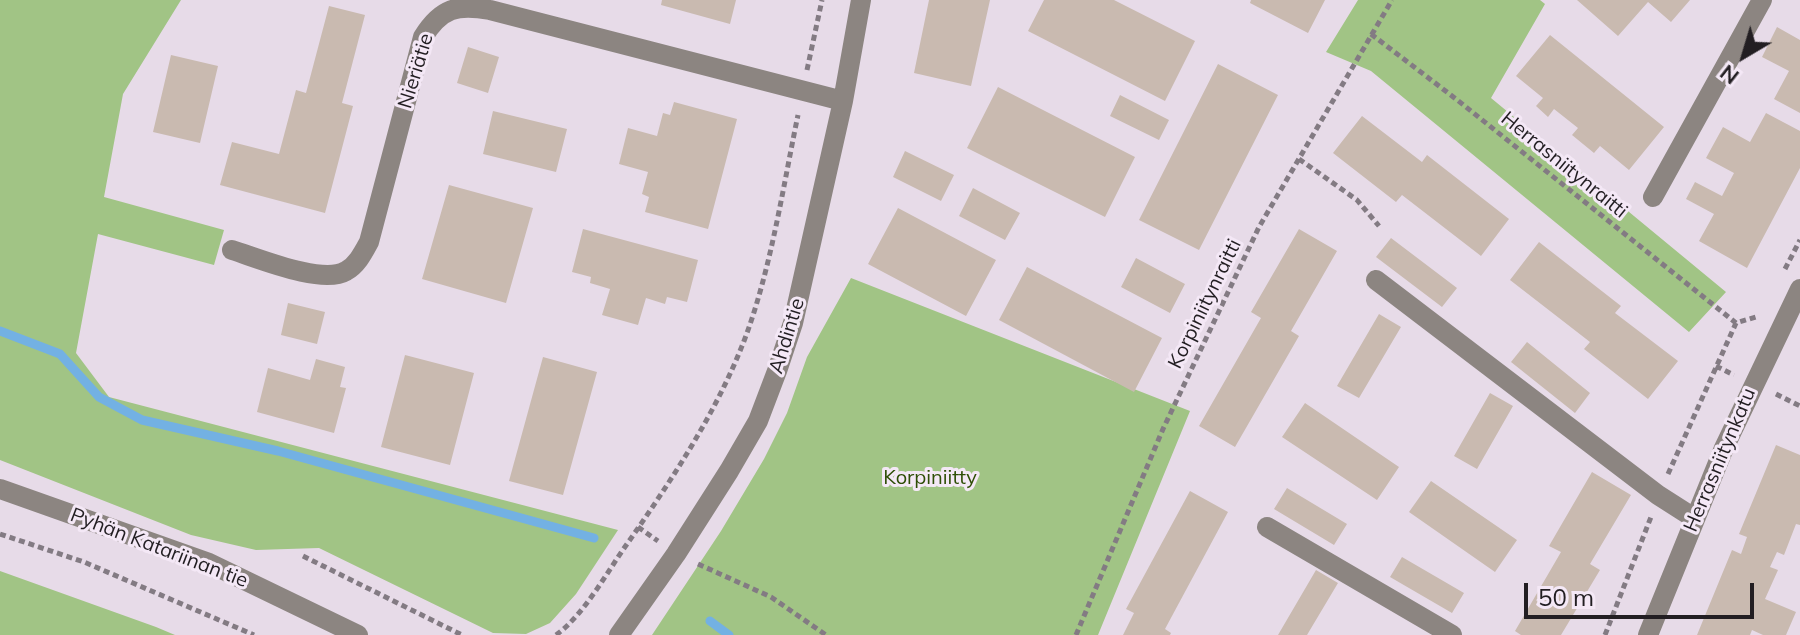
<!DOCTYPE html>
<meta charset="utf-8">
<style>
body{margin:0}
#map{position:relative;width:1800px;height:635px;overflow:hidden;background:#e7dbe8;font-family:Mulish,sans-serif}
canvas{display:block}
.north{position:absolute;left:1704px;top:16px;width:80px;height:80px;-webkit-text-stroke:6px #f4e8f6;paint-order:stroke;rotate:218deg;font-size:22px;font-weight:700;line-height:32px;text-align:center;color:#221e22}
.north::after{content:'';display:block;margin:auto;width:28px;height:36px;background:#221e22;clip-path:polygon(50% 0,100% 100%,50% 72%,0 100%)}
.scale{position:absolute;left:1524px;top:583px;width:230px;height:36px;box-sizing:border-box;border:4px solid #221e22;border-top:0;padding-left:10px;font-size:24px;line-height:28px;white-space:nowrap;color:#221e22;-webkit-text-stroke:6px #f4e8f6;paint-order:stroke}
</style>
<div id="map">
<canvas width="1800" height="635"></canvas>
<div class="north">N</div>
<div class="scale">50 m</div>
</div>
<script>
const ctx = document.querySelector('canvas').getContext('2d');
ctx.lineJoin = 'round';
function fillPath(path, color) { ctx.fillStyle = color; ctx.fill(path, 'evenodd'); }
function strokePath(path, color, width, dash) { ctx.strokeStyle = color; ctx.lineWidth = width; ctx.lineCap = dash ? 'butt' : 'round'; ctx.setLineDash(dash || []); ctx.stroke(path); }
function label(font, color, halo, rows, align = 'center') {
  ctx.font = font + ' Mulish,sans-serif'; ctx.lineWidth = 6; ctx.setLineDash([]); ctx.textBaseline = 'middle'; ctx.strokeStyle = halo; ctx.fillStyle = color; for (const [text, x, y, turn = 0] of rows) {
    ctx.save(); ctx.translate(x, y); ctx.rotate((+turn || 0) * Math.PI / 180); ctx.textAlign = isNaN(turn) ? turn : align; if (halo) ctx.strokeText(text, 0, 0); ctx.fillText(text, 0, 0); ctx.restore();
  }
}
fillPath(new Path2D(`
 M0 0H181L123 94 104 197 224 230 214 265 98 234 76 353 109 397 618 530 576 594 550 623 526 634 493 633 319 548 256 550 191 535 0 460Z
 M1358 0H1540L1545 4 1491 98 1726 292 1689 332 1371 71 1326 52Z
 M851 278 1190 411 1098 635H652L721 531 764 459 787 413 807 357Z
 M0 571 156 627 175 635H0Z`), '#a1c485');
strokePath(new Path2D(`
 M0 331 60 354 99 397 142 420 278 451 594 538
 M710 621 729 635`), '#73b1e3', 9);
fillPath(new Path2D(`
 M662 0H736L730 24 661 5Z
 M929 0H990L971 86 914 73Z
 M1044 0H1114L1195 41 1165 101 1028 31Z
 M1251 0H1325L1308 33 1250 3Z
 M1577 0H1690L1671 22 1648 2 1618 36Z
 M329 6 365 15 342 103 353 106 325 213 220 185 232 142 279 154 296 90 306 93Z
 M1777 27 1800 40V113L1774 99 1789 71 1762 57Z
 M1550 35 1664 127 1629 170 1600 146 1594 153 1572 135 1578 128 1554 109 1548 117 1536 106 1543 98 1516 76Z
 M468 47 499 57 488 93 457 83Z
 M171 55 218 66 200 143 153 132Z
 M1218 64 1278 95 1199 250 1139 220Z
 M998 87 1135 157 1105 217 967 148Z
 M1120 95 1169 120 1159 140 1110 116Z
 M674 102 737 119 708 229 645 212 649 197 642 194 648 172 619 164 628 128 657 136 663 113 670 115Z
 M493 111 567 129 556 172 483 154Z
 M1766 113 1800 131V168L1747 268 1699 241 1714 214 1686 199 1695 182 1722 196 1734 173 1706 158 1723 127 1750 142Z
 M1362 116 1422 162 1427 155 1509 219 1481 256 1402 195 1396 202 1333 153Z
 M905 151 954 175 941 201 893 177Z
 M449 185 533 208 506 303 422 279Z
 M973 188 1020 213 1005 240 959 216Z
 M898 208 996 260 966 316 868 264Z
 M583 229 698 260 687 302 667 297 665 304 646 298 638 325 602 315 610 289 590 283 591 277 572 272Z
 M1299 229 1337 251 1291 331 1299 336 1235 447 1199 426 1261 318 1251 312Z
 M1391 238 1457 288 1442 307 1376 257Z
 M1539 242 1621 306 1615 313 1678 361 1648 399 1584 349 1590 342 1510 280Z
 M1136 258 1185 284 1170 313 1121 287Z
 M1027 267 1162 338 1134 392 999 320Z
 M288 303 325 312 317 344 281 335Z
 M1379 314 1401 327 1359 398 1337 386Z
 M1527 342 1590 393 1575 413 1511 362Z
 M405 355 474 373 450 465 381 447Z
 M543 357 597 372 563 495 509 481Z
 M316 359 345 367 340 387 346 388 334 433 257 412 268 368 310 380Z
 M1490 393 1513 406 1477 469 1454 456Z
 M1305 403 1399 467 1377 500 1282 437Z
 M1776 445 1800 455V525L1796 524 1784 555 1777 552 1770 567 1778 570 1765 599 1796 612 1786 635H1763L1752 630 1750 635H1697L1732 550 1741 554 1747 537 1739 534Z
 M1592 472 1631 495 1590 564 1600 570 1561 635H1521L1515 631 1561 552 1549 546Z
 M1431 481 1517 540 1495 572 1409 512Z
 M1287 488 1347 524 1334 545 1274 509Z
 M1190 491 1228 512 1165 629 1171 633 1170 635H1123L1134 613 1126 609Z
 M1402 557 1464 593 1452 613 1390 577Z
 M1316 570 1338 583 1307 635H1278Z`), '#c9bab0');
strokePath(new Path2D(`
 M1371 34 1456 99 1736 323
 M807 70 822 0
 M1299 159 1357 200 1379 226
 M1785 269 1800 240
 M1716 366 1734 375
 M1776 394 1800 406
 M1668 474 1736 323 1759 316
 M638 527 658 541
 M0 534 84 562 254 635
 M303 556 462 635
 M698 564 771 597 826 635
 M556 635C584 615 607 572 627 544 673 478 719 409 747 333 772 263 783 187 798 115
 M1076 635 1163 429 1259 227 1392 0
 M1605 635 1651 517`), '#837b83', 5, [6, 4]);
strokePath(new Path2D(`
 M1653 197 1762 0
 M232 250C258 258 322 285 346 271 357 265 363 253 369 242L423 37C441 8 457 4 490 10L843 101
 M1376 280 1658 495 1694 518
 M0 489 209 563 358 635
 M1267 527 1452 635
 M619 635 676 554 729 471 758 421 777 371 793 323 843 101 861 0
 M1648 635 1724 448 1800 289`), '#8c8581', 20);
label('20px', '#221e22', '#f4e8f6', [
 ["Nieriätie",416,71,-73],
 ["Herrasniitynraitti",1564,165,39],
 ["Korpiniitynraitti",1205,304,-64],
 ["Ahdintie",787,336,-73],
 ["Herrasniitynkatu",1720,460,-67],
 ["Pyhän Katariinan tie",159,548,21]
]);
label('20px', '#2e4e06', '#f4e8f6', [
 ["Korpiniitty",930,478]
]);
</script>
